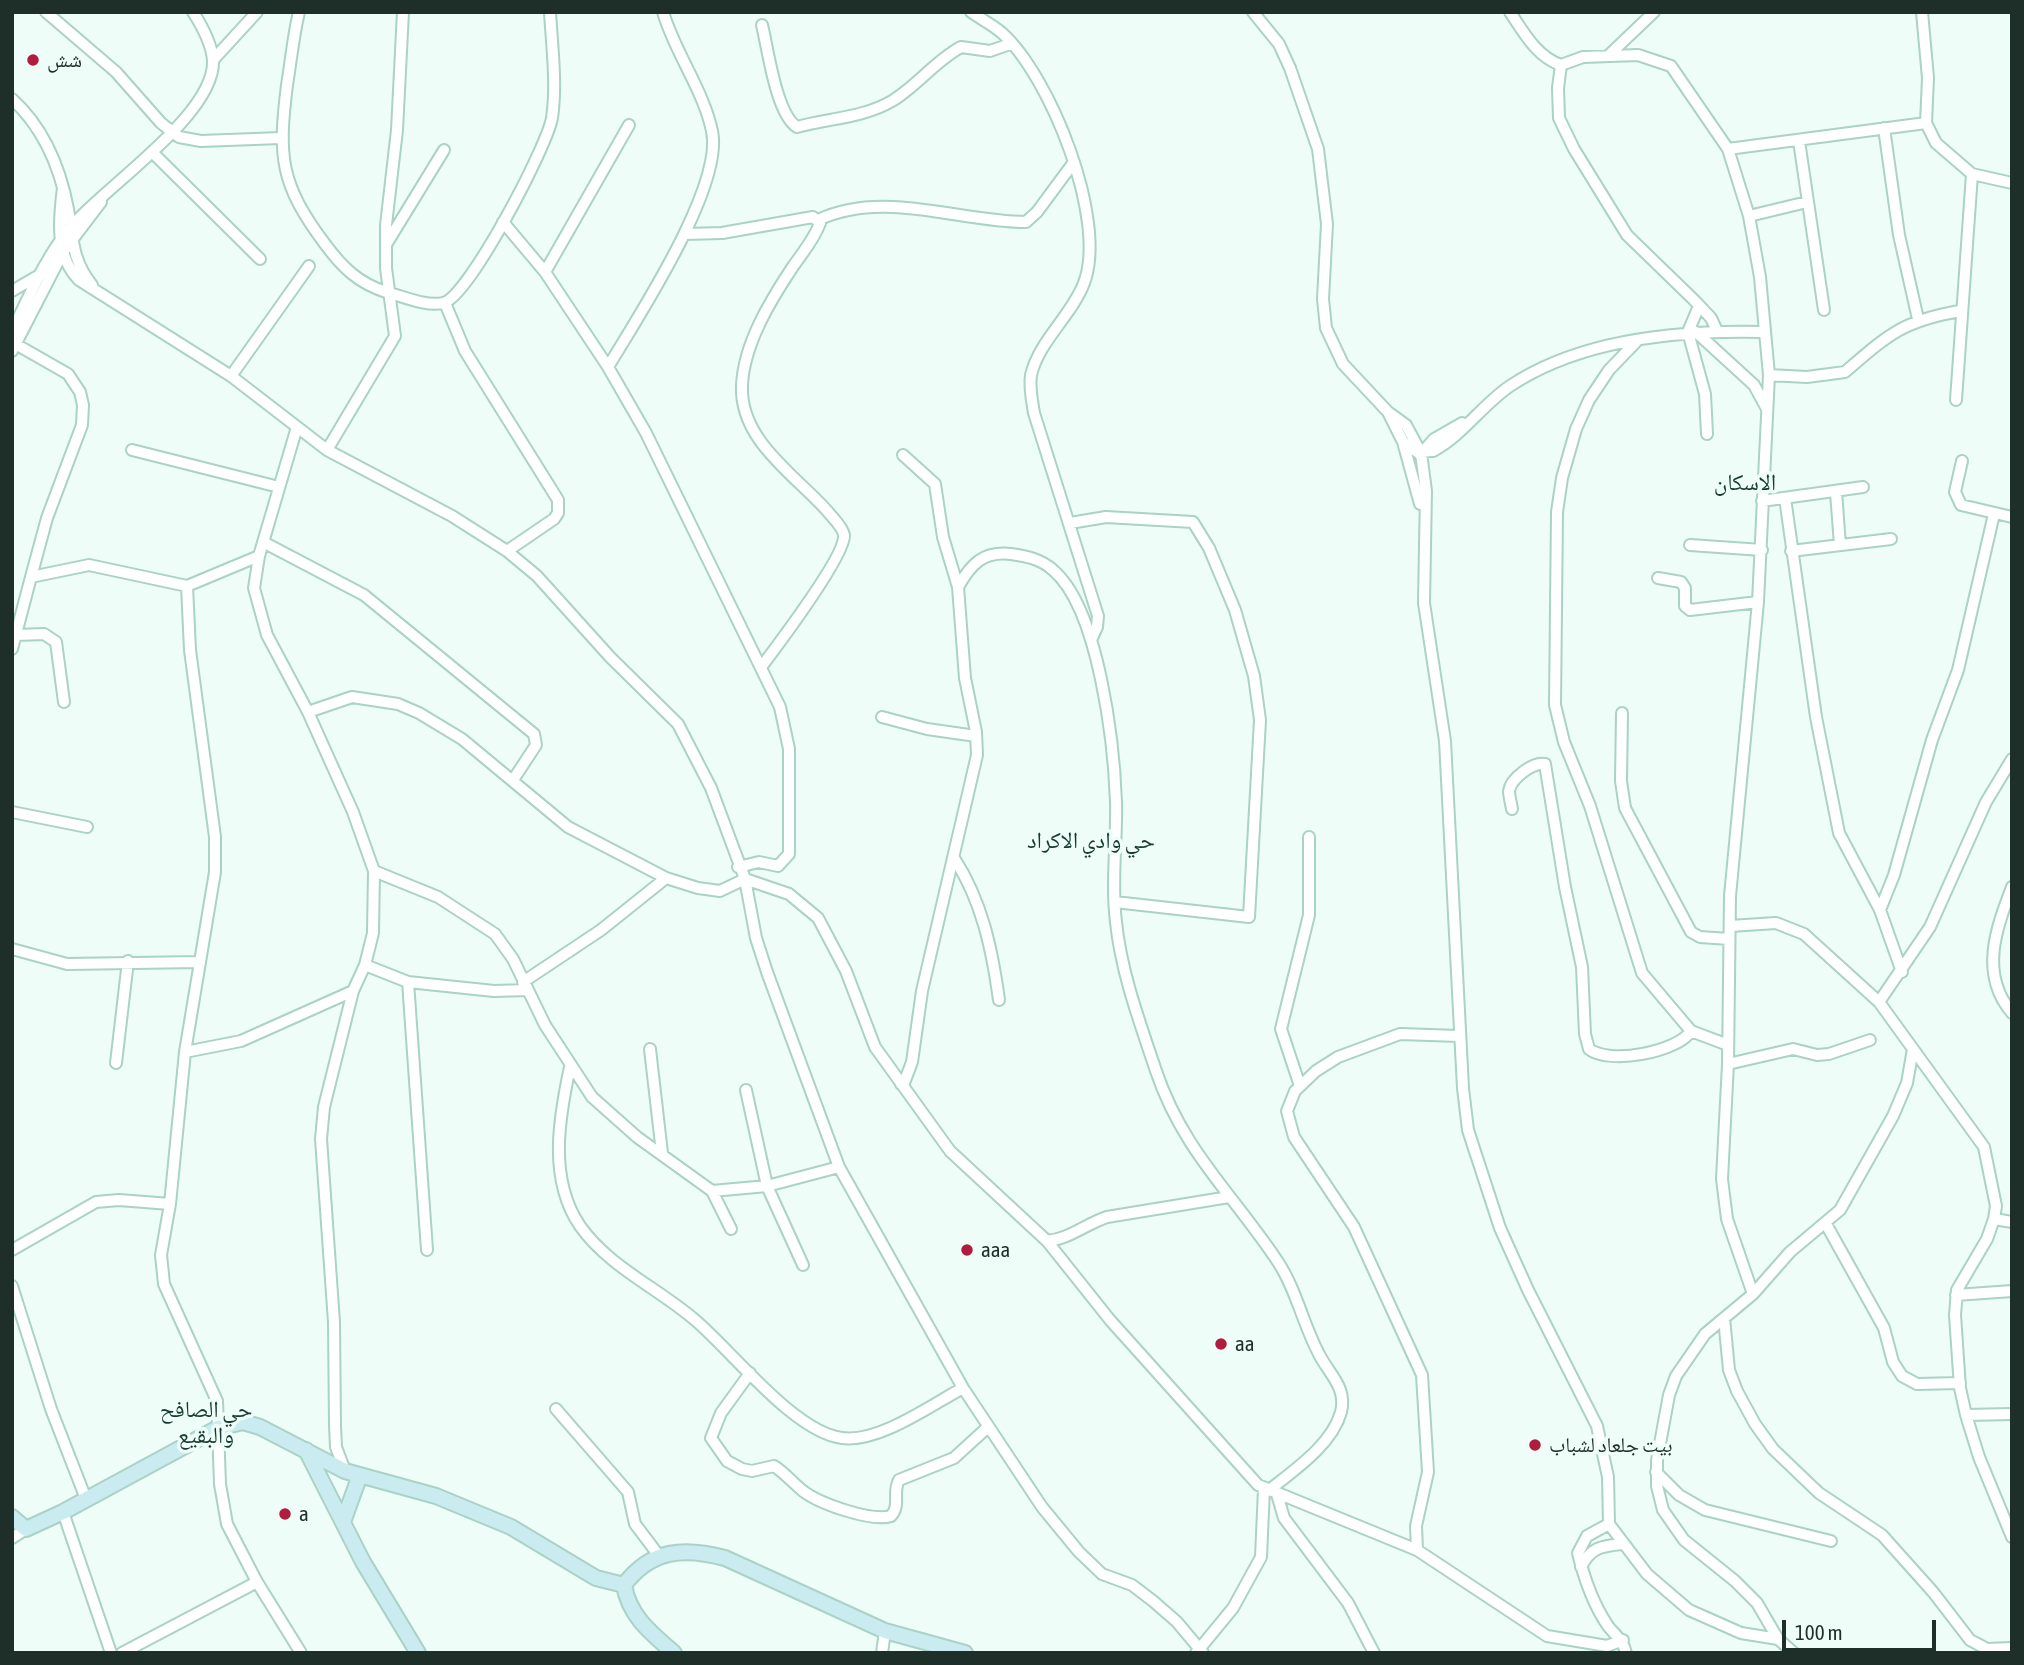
<!DOCTYPE html>
<meta charset="utf-8">
<style>
body{margin:0}
#map{position:relative;width:2024px;height:1665px;overflow:hidden;background:#eefdf8;font-family:"Asap Condensed",sans-serif}
canvas{display:block}
.frame{position:absolute;inset:0;border:14px solid #1e2e29;pointer-events:none}
.scale{position:absolute;left:1782px;top:1620px;width:154px;height:32px;box-sizing:border-box;border:4px solid #1e2e29;border-top:0;padding-left:9px;font-size:21px;line-height:24px;white-space:nowrap;color:#1e2e29;-webkit-text-stroke:5px #eefdf8;paint-order:stroke}
</style>
<div id="map">
<canvas width="2024" height="1665"></canvas>
<div class="frame"></div>
<div class="scale">100 m</div>
</div>
<script>
const ctx = document.querySelector('canvas').getContext('2d');
ctx.lineJoin = 'round';
function strokePath(path, color, width, dash) { ctx.strokeStyle = color; ctx.lineWidth = width; ctx.lineCap = dash ? 'butt' : 'round'; ctx.setLineDash(dash || []); ctx.stroke(path); }
function label(font, color, halo, rows, align = 'center') {
  ctx.font = font + ' "Asap Condensed","Noto Naskh Arabic",sans-serif'; ctx.lineWidth = 7; ctx.setLineDash([]); ctx.textBaseline = 'middle'; ctx.strokeStyle = halo; ctx.fillStyle = color; for (const [text, x, y, turn = 0] of rows) {
    ctx.save(); ctx.translate(x, y); ctx.rotate((+turn || 0) * Math.PI / 180); ctx.textAlign = isNaN(turn) ? turn : align; if (halo) ctx.strokeText(text, 0, 0); ctx.fillText(text, 0, 0); ctx.restore();
  }
}
const street = new Path2D(`
 M46 12 116 72 161 123 179 137 201 141 281 138
 M299 12C293 37 291 61 287 85 278 157 280 184 325 244 342 267 358 283 386 292 402 296 426 307 443 303 468 298 547 147 552 118 557 84 552 47 550 12
 M971 12C981 19 993 25 1002 33 1050 76 1108 220 1084 283 1072 315 1039 341 1031 375 1029 387 1032 401 1034 413L1098 616 1097 627 1092 638
 M1253 12 1279 44 1290 68 1318 149 1327 224 1323 299 1326 328 1343 364 1388 412 1406 425 1421 453 1426 491 1424 603 1445 741 1463 1088 1468 1130 1500 1228 1528 1290 1597 1426 1608 1477 1609 1524 1647 1574 1689 1610 1741 1633 1778 1639 1794 1653
 M1510 12C1524 33 1537 57 1561 65L1583 57 1638 55 1671 66 1728 149 1749 216 1760 277 1769 375 1758 602 1730 896 1728 1064 1722 1179 1727 1219 1753 1294
 M762 25C768 49 776 114 797 127 829 118 863 118 892 101 917 86 935 61 961 47L990 51 1010 44
 M1609 55 1654 12
 M213 60 257 12
 M1561 65 1558 88 1559 118 1574 149 1627 235 1694 300 1711 318 1717 331
 M12 99C44 128 60 167 68 209 73 239 72 260 92 285
 M1926 123 1936 143 1972 174 1956 400
 M1884 128 1899 235 1918 319
 M1799 141 1824 310
 M1728 149 1926 123 1928 78 1922 12
 M152 152 260 259
 M1972 174 2012 183
 M63 188C59 219 55 256 79 280L231 376 327 450 452 516 507 551 537 576 610 657 678 724 711 788 745 879 756 938 767 972 839 1167 963 1388 1042 1507 1079 1552 1102 1574 1132 1585 1153 1601 1177 1622 1203 1653
 M1749 216 1807 202
 M818 220C883 189 959 222 1026 222L1037 212 1074 162
 M503 222 545 272 608 367 646 433 780 707 789 749V854L778 866 759 862 738 867
 M685 234 722 233 813 217 820 223C814 240 802 253 792 268 770 301 744 344 742 385 739 441 797 476 829 513 834 519 843 528 844 535 846 555 777 646 762 666
 M387 243 444 150
 M545 272 629 125
 M12 291 43 273
 M445 303 465 351 558 500V513L554 519 507 551
 M1699 306 1688 332 1705 394 1707 434
 M12 331C29 297 45 258 70 228 103 188 215 115 213 61 212 44 202 26 193 12
 M1696 332 1754 385 1767 409
 M1637 341 1609 370 1589 400 1576 429 1562 478 1557 512 1555 705 1564 742 1590 806 1642 973 1691 1031 1728 1045
 M12 342 68 374 80 392 83 405 82 425 47 518 31 577
 M12 351 63 252 101 202
 M608 367C638 317 724 186 712 131 703 89 675 53 663 12
 M1769 375 1807 377 1845 372C1888 335 1902 321 1960 311
 M231 376 309 266
 M1388 412 1403 442 1420 504
 M297 427 259 556 254 588 267 635 308 712 353 812 374 871 373 933 365 965 353 991 324 1107 321 1139 334 1322 335 1426 336 1447 345 1471
 M1403 442 1417 452 1433 451C1462 436 1483 404 1510 386 1582 338 1680 330 1763 332
 M132 450 279 487
 M327 450 395 336 386 268V225L397 130 403 12
 M903 455 935 484 943 537 958 587
 M1420 455 1434 439 1462 423
 M1962 461 1955 492 1961 505 2012 517
 M1836 492 1840 545
 M1785 498 1816 717 1839 833 1880 910 1902 972
 M1762 501 1863 487
 M1070 523 1106 517 1193 522 1209 548 1235 610 1254 676 1260 720 1249 917 1115 902
 M263 542 364 595 534 734 536 745 513 780
 M1690 545 1762 550
 M1791 551 1891 539
 M259 556 187 586 190 650 215 837V872L185 1052 170 1204 161 1255 164 1284 217 1401 220 1484 227 1524 257 1582 301 1653
 M1658 578 1681 582 1685 588V606L1690 610 1758 602
 M16 635 44 634 56 642 64 702
 M12 649 31 577 89 565 187 586
 M308 712 352 697 398 704 419 713 462 739 568 827 666 878 698 888 720 891 745 879 789 894 818 918 846 971 875 1047 950 1151 1047 1241 1110 1320 1258 1485 1417 1550 1547 1636 1607 1646 1623 1640
 M1622 713 1621 781 1625 808 1691 932 1700 937 1729 939
 M882 717 927 729 976 736
 M1512 809C1511 803 1509 796 1509 791 1511 778 1533 762 1545 764L1565 887 1582 967 1585 1034 1589 1049C1609 1065 1678 1052 1691 1031
 M12 812 87 827
 M954 858C982 901 992 949 999 1000
 M374 871 438 897 495 934 513 959 545 1025 592 1097 637 1137 712 1191 767 1186 839 1167
 M2012 887C1996 929 1979 974 2012 1013
 M1880 910 1894 875 1932 740 1958 670 1994 514
 M1730 926 1776 923 1804 934 1879 1002 1984 1147 1996 1206 1994 1219 1987 1239 1957 1290 1955 1315 1960 1388 1966 1415 1979 1457 2012 1537
 M12 949 67 964 199 962
 M365 965 408 982 494 991 527 990
 M408 982 427 1250
 M523 982 601 930 666 878
 M1879 1002 1930 927 1986 802 2012 759
 M650 1049 662 1153
 M185 1052 241 1041 353 991
 M116 1063 128 961
 M1728 1064 1793 1049 1817 1055 1829 1054 1870 1040
 M570 1067C559 1118 548 1179 580 1226 609 1267 658 1288 695 1320 732 1351 794 1432 842 1438 879 1443 931 1405 963 1388
 M901 1084 904 1083 912 1062 922 991 977 755 976 732 965 678 958 587C971 564 983 551 1011 554 1026 556 1041 559 1053 570 1099 609 1114 744 1116 802 1117 842 1111 883 1116 922 1121 972 1140 1023 1156 1071 1183 1151 1233 1194 1278 1262 1297 1291 1303 1325 1320 1356 1330 1375 1347 1388 1341 1412 1332 1445 1293 1471 1268 1491
 M1300 1086 1281 1029 1309 915V837
 M746 1090 767 1186 803 1265
 M712 1191 731 1229
 M1994 1219 2012 1222
 M1826 1224 1884 1328 1893 1362 1902 1376 1917 1384 1960 1383
 M1047 1241C1069 1239 1086 1224 1107 1217L1229 1197
 M12 1250 96 1202 119 1200 170 1204
 M12 1286 51 1409 86 1499
 M1956 1295 2012 1291
 M1724 1318 1729 1370 1737 1391 1755 1424 1773 1449 1819 1493 1882 1535 1933 1592 1970 1640 1987 1649 2012 1648
 M750 1373 721 1413 711 1438 727 1461 742 1469 752 1471 774 1466C785 1473 793 1483 803 1491 820 1504 872 1522 891 1516 901 1505 892 1492 899 1480L954 1458 988 1427
 M556 1409 628 1492 635 1524 660 1557
 M1966 1415 2012 1414
 M1656 1472 1679 1495 1705 1510 1831 1541
 M1277 1494 1284 1518 1348 1603 1374 1653
 M63 1512 111 1653
 M1609 1524 1587 1536 1578 1553C1584 1578 1593 1604 1608 1626 1616 1636 1623 1640 1626 1653
 M12 1538 26 1529
 M1417 1550 1416 1526 1428 1472 1422 1375 1354 1227 1294 1137 1287 1111 1295 1091 1316 1071 1338 1057 1400 1034 1459 1036
 M1581 1567C1590 1548 1601 1546 1622 1544
 M1778 1639 1757 1603 1735 1581 1684 1540 1663 1510 1657 1486V1460L1669 1395 1676 1376 1705 1334 1753 1294 1790 1252 1840 1210 1893 1116 1907 1083 1913 1049
 M122 1653 257 1582
 M882 1653 885 1631
 M1196 1653 1233 1608 1261 1557 1264 1489`);
const secondary = new Path2D(`
 M306 1450 363 1562 418 1653
 M12 1517 26 1529 63 1512 218 1428 243 1422 260 1427 345 1471 436 1496 511 1527 596 1578 624 1585
 M343 1522 360 1475
 M674 1653C651 1633 629 1616 624 1585 651 1549 684 1547 725 1558L885 1631 965 1653`);
strokePath(street, '#aad2c5', 14);
strokePath(secondary, '#aad2c5', 18);
strokePath(street, '#fff', 10);
strokePath(secondary, '#caecf0', 14);
for (const [x, y, r, color] of [
 [33,60,7,"#b01c3d"],
 [967,1250,7,"#b01c3d"],
 [1221,1344,7,"#b01c3d"],
 [1535,1445,7,"#b01c3d"],
 [285,1514,7,"#b01c3d"]
]) { const dot = new Path2D(); dot.arc(x, y, r, 0, 2 * Math.PI); ctx.fillStyle = color; ctx.fill(dot); strokePath(dot, '#eefdf8', 2.5); }
label('21px', '#1e2e29', '#eefdf8', [
 ["شش",47,60],
 ["aaa",981,1250],
 ["aa",1235,1344],
 ["بيت جلعاد لشباب",1549,1445],
 ["a",299,1514]
], 'left');
label('23px', '#173b32', '#eefdf8', [
 ["الاسكان",1745,483],
 ["حي وادي الاكراد",1091,841],
 ["حي الصافح",206,1410],
 ["والبقيع",206,1436]
]);
</script>
